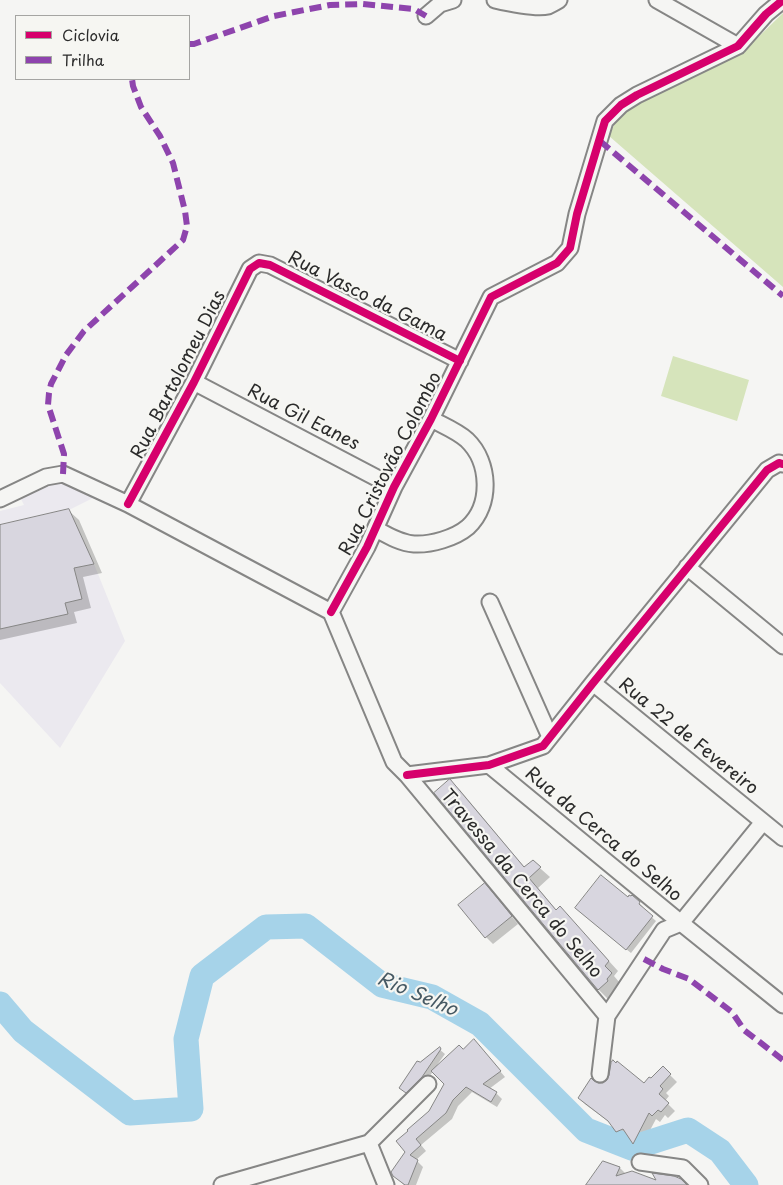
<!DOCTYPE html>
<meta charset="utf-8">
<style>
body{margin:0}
#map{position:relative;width:783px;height:1185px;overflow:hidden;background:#f5f5f3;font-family:"Playpen Sans",sans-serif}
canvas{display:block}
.legend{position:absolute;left:15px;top:15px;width:175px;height:65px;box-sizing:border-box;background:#f6f6f2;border:1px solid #a5a5a2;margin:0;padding:6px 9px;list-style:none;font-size:15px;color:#2b2b2b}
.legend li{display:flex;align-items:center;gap:10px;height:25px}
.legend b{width:25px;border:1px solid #a5a5a2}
</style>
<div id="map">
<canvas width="783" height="1185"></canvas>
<ul class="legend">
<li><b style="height:6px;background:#d6006c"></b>Ciclovia</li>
<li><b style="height:6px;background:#8e44ad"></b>Trilha</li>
</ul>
</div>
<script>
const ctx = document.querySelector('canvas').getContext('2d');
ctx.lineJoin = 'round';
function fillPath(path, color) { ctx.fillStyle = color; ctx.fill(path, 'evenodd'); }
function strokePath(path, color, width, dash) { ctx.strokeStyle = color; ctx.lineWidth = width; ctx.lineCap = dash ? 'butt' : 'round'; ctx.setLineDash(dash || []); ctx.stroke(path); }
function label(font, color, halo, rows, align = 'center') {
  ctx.font = font + ' "Playpen Sans",sans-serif'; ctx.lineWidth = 4.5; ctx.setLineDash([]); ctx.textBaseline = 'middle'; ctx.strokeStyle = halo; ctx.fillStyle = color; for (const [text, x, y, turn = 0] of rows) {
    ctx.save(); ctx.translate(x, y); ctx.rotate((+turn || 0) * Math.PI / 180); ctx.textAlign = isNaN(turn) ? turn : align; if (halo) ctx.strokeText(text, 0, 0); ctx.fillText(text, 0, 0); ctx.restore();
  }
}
fillPath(new Path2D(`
 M65 483 95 497 69 510 94 564 125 641 60 748 0 683V511L24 505 20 497 51 484Z`), '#ebe9ef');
fillPath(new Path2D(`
 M783 13V287L609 136 619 114 745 50Z
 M673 356 749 380 737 421 661 396Z`), '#d6e4bb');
fillPath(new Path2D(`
 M69 511 79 520 102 573 83 577 91 608 74 612 77 623 0 640V526Z
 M450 781 460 790 525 868 533 862 550 877 538 888 557 911 569 917 618 971 614 976 620 983 615 990 617 991 608 999 599 990 436 794Z
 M491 892 518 924 493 944 486 937Z
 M628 899 639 903 643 907 642 909 656 921 631 953 580 912Z
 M479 1046 505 1077 489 1089 496 1093 502 1099 497 1107 472 1092 458 1106 452 1119 421 1145 426 1151 416 1160 423 1167 416 1185H404L394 1176 445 1084 433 1071 427 1081 411 1097 401 1088 420 1064 439 1049 445 1054 437 1065 463 1050Z
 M663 1068 677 1082 666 1093 669 1096 665 1101 675 1111 668 1118 665 1115 660 1122 656 1119 640 1149 629 1136 624 1139 612 1124 586 1105 579 1098 598 1084 644 1085 651 1080Z
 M603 1163 620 1168 626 1174 659 1182 685 1185H588Z`), '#0003');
strokePath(new Path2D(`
 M0 1004 23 1031 130 1113 191 1109 186 1039 202 976 266 927 306 926 382 985 432 997 480 1024 586 1130 632 1148 688 1130 720 1151 746 1185`), '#a6d3e9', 25);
const building = new Path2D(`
 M69 509 94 564 74 568 82 599 65 603 68 614 0 629V525Z
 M450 779 524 867 533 860 541 867 529 878 556 910 560 906 609 961 605 966 612 973 607 979 608 981 598 990 434 793Z
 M601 875 628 897 629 895 631 896 632 895 640 902 639 904 653 916 626 950 575 908Z
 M485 883 512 916 485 938 458 905Z
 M474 1039 501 1071 483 1084 497 1092 491 1102 466 1087 453 1100 446 1113 416 1139 421 1145 410 1155 418 1160 408 1185H405L393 1176 391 1172 405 1152 396 1141 408 1131 407 1130 429 1111 444 1084 431 1071 459 1045 463 1049Z
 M440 1047 441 1049 422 1077 406 1093 399 1088 417 1061 420 1062Z
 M613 1060 616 1063 617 1061 644 1083 649 1077 651 1078 663 1066 671 1074 660 1086 663 1089 659 1094 669 1103 661 1112 658 1110 652 1116 649 1113 633 1144 623 1129 616 1132 608 1121 578 1098 591 1078 594 1081 598 1083H603L607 1080 609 1075 611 1063Z
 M603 1161 620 1167 616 1176 632 1171 656 1180 652 1173 674 1176 681 1179 687 1185H586Z`);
fillPath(building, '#d8d6df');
strokePath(building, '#868685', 1);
const minor = new Path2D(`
 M495 0C508 3 536 9 548 6 552 4 556 2 559 0
 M657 0 738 46
 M426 16 440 4 453 0
 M194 382 394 487
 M0 499 46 477 63 474 128 504 331 612
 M128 504 194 382 250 269 259 263 270 265 460 361
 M376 529C387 535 400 543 414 544 431 545 455 538 468 527 492 505 490 462 467 440 457 431 444 426 431 419
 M687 567 783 646
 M490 602 550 737
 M331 612 367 547 394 487 431 419 491 297 557 263 570 248 577 214 605 121 621 105 637 95 738 46 766 14 783 0
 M331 612 394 762 407 775 607 1016
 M593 683 783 838
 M489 765 681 923 783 1005
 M407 775 489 765 543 746 593 683 767 470 779 463 783 464
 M600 1074 607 1016 664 930 681 923 763 822
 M369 1143 386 1185
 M640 1162 683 1168 700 1185
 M222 1185 369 1143 428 1084`);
strokePath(minor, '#868685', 19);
strokePath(minor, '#f5f5f3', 15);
strokePath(new Path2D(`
 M189 44H194L274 16 330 5 362 4 414 9 426 16
 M600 141 783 296
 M63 474 64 454 48 405 49 393 51 384 66 355 84 331 183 240 187 226 185 211 173 163 160 136 141 107 133 86 132 79
 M644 959 663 969 689 979 732 1012 744 1030 783 1060`), '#8e44ad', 6, [12, 6]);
strokePath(new Path2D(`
 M128 504 194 382 250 269 259 263 270 265 460 361
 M331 612 367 547 394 487 431 419 491 297 557 263 570 248 577 214 605 121 621 105 637 95 738 46 766 14 783 0
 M407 775 489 765 543 746 593 683 767 470 779 463 783 464`), '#d6006c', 8);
label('18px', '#2b2b2b', '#f6f6f2', [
 ["Rua Vasco da Gama",367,297,27],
 ["Rua Bartolomeu Dias",179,375,-63],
 ["Rua Gil Eanes",303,418,27],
 ["Rua Cristovão Colombo",391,464,-63],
 ["Rua 22 de Fevereiro",688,737,39],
 ["Rua da Cerca do Selho",603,835,40],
 ["Travessa da Cerca do Selho",521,884,50]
]);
label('italic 19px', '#465963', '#f6f6f2', [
 ["Rio Selho",417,995,23]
]);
</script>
